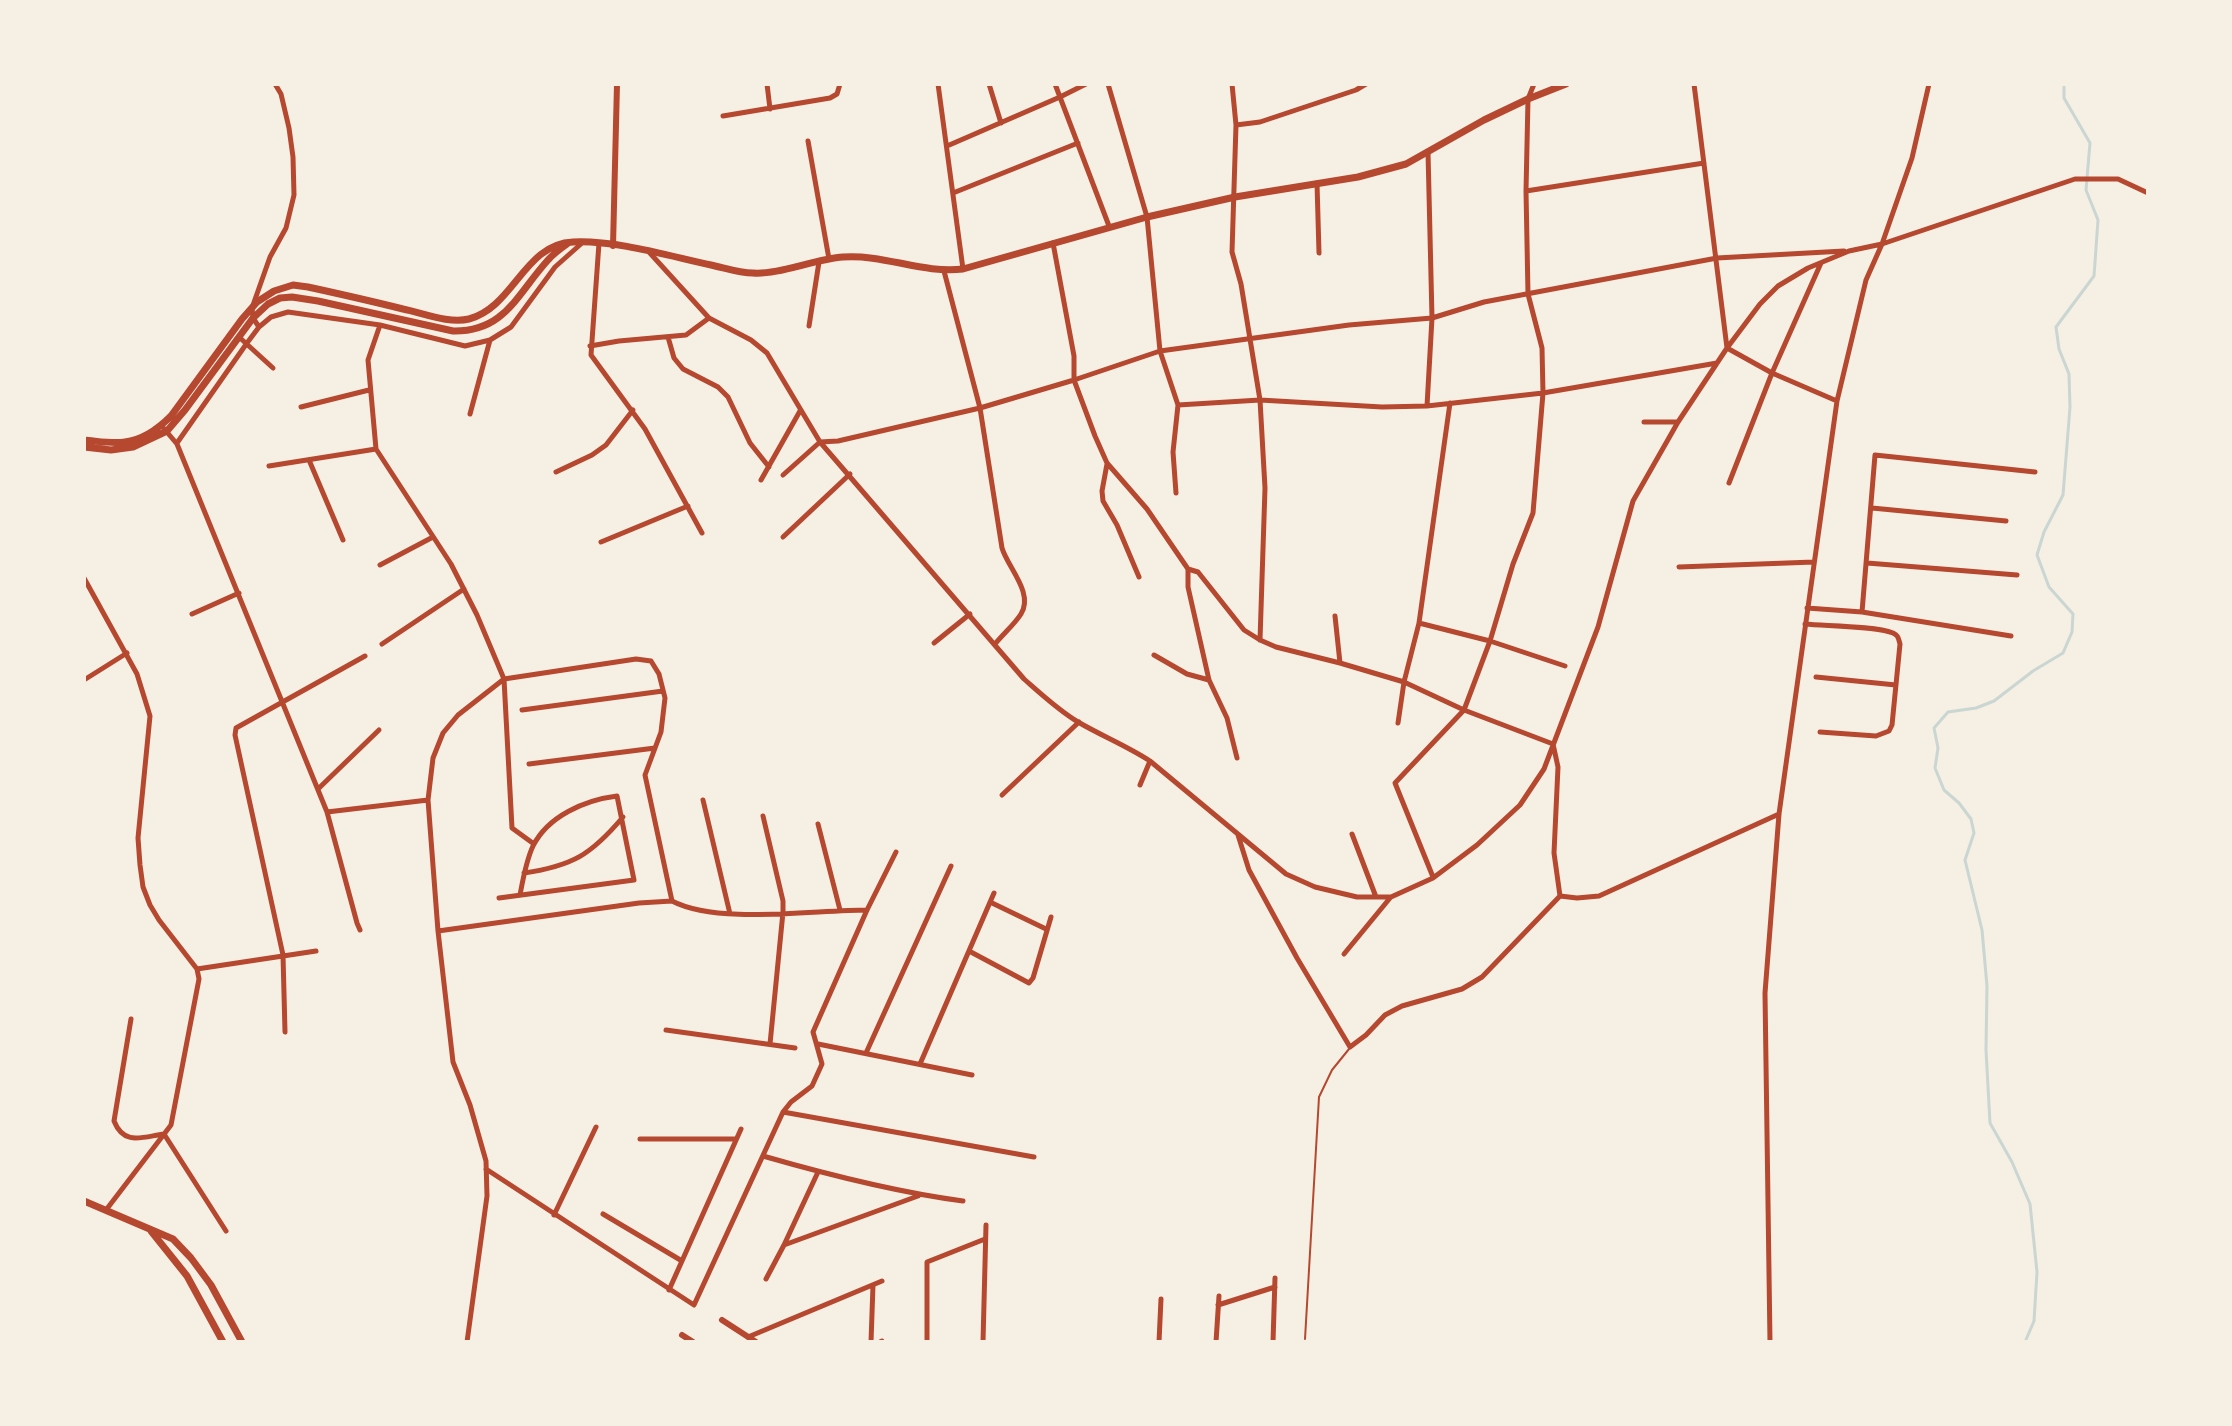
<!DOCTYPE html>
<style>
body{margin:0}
#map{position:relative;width:2232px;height:1426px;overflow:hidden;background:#f6efe4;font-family:Jost,sans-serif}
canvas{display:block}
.frame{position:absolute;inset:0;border:86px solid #f6efe4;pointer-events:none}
</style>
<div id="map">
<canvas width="2232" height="1426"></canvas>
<div class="frame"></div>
</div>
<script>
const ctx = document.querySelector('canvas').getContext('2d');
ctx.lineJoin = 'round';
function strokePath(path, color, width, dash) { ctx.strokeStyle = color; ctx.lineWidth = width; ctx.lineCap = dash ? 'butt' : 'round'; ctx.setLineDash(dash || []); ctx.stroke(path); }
strokePath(new Path2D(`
 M2025 1342 2034 1321 2037 1272 2030 1204 2012 1162 1990 1123 1986 1050 1987 986 1982 930 1965 860 1974 833 1971 819 1959 803 1944 790 1935 768 1938 748 1934 728 1948 712 1976 708 1994 701 2033 671 2063 653 2072 632 2073 614 2049 587 2037 555 2044 532 2063 495 2070 407 2069 374 2059 349 2056 327 2094 276 2098 220 2086 190 2090 143 2064 98V84`), '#c9d6d2', 3);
strokePath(new Path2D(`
 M84 180V183
 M1305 1339 1319 1097 1332 1070 1349 1049`), '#b5482f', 2);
strokePath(new Path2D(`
 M767 84 770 109
 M938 84 963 269
 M989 84 1001 123
 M1055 84 1109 226
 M1108 84 1147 217 1160 351 1178 405 1173 452 1176 493
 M1232 84 1236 125 1232 252 1241 284 1260 400 1265 488 1260 640
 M1694 84 1727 348
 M723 116 830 98 837 94 840 84
 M1236 125 1260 122 1356 90 1366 84
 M808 141 829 259
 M947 146 1060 97 1086 84
 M1317 183 1319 253
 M1526 191 1704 163
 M953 193 1078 143
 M599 243 591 355 645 429 702 533
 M1053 243 1074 356V380L1095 436 1107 463 1147 509 1188 569 1198 572 1244 630 1260 640 1276 647 1340 663 1404 682 1464 710 1553 744 1558 767 1554 853 1560 896
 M649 252 709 318 751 340 767 353 820 442 1024 679C1041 694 1058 710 1078 722 1102 736 1127 746 1150 761L1286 874 1315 887 1357 897H1391L1433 878 1477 845 1520 805 1544 769 1598 627 1633 501 1678 422 1727 348 1760 304 1778 286 1808 268 1849 251 1882 244 2075 179H2118L2148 193
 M944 271 980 408 1002 548C1008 568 1034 593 1021 614 1014 625 1003 634 995 644
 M380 325 368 360 376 449 451 564 477 615 504 679 512 828 534 844
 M809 326 819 262
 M259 327 253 318 252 308 270 257 286 228 294 195 293 157 289 128 281 94 275 84
 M239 337 273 368
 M668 337 674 358 683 369 718 387 728 397 750 443 769 467
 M590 346 619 341 686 335 709 318
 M1727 348 1772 373 1837 401
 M1178 405 1260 400 1382 407 1427 406 1543 393 1717 363
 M1427 406 1432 318 1428 152
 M301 407 369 390
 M470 414 490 340
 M1644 422H1677
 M161 425 177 444 327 812 357 923 360 930
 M177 443 247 343 259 327 271 317 288 312 380 325 465 346 490 340 511 327 555 267 582 243
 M309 460 343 540
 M1107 464 1102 491 1103 501 1117 525 1139 577
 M269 466 376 449
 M556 472 592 455 606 445 633 410
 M783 475 820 442 838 441 980 408 1074 380 1160 351 1349 325 1432 318 1484 302 1717 258 1844 251
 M761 480 800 411
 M1729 483 1772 373 1821 263
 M1872 508 2006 521
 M783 537 850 474
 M601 542 688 506
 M1867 563 2017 575
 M380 565 433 537
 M1679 567 1814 562
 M1188 569V587L1209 680 1227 718 1237 758
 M84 578 137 674 150 716 138 838 140 865 143 887 150 905 159 920 197 969 199 979 171 1125 106 1210
 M1807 608 1862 612 2011 636
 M1862 612 1875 455 2035 472
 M192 614 239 593
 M1335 616 1340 663
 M1419 623 1490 641 1565 666
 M1805 624C1826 626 1876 626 1893 633 1899 636 1898 638 1900 644L1892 725 1889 731 1876 736 1820 732
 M934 643 970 614
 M382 644 464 589
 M1154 655 1187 674 1209 680
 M1816 677 1896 685
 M84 680 127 653
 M522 710 663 691
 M1398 723 1404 682 1419 623 1450 403
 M529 764 655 748
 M1140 785 1150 761
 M318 789 379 730
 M1002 795 1079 722
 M703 800 730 914
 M327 812 428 800
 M763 816 783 901V912L770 1044
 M818 824 840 910
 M1352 834 1376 897
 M1238 835 1249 870 1297 958 1350 1047 1366 1035 1385 1015 1402 1006 1462 989 1482 977 1560 896
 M524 873C572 866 591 855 623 817
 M1433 877 1395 783 1464 710 1490 641 1513 564 1533 513 1543 393 1542 348 1528 294 1526 191 1528 99 1534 84
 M1560 896 1577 898 1599 896 1779 814
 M499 898 634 880 617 796C585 800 548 816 533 846 526 861 523 879 520 895
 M672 901C718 925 813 910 867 910
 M990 902 1046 929
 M438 931 639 903 672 901
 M969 951 1029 983 1033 978 1051 917
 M1344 954 1390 898
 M197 969 316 951
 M131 1019 114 1121C124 1146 142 1137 164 1134L226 1231
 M666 1030 795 1048
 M285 1032 283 955 235 735 236 728 365 656
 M818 1044 972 1075
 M866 1053 951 866
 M920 1064 994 893
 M783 1112 1034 1157
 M640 1139H736
 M763 1156C829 1175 895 1192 963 1201
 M486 1169 694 1305 783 1112 791 1102 812 1086 822 1064 813 1032 867 910 896 852
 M603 1214 682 1261
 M554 1215 596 1127
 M784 1245 918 1196
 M766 1279 784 1245 818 1172
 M669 1290 741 1129
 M1218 1305 1275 1287
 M748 1337 882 1281
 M467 1342 487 1196 486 1161 470 1105 453 1062 438 931 428 800 433 758 443 733 458 715 504 679 636 659 651 661 659 674 665 698 661 732 645 775 672 901
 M871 1342 873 1285
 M880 1342 882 1341
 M927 1342V1262L985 1239
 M983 1342 986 1225
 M1159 1342 1161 1299
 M1216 1342 1219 1296
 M1273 1342 1275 1278
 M1770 1342 1765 993 1779 814 1837 401 1866 280 1882 244 1912 158 1929 84`), '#b5482f', 5);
strokePath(new Path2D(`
 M613 246 617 84
 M722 1320 756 1342
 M682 1335 693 1342`), '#b5482f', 6);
strokePath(new Path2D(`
 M84 440C97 441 112 444 125 442 142 440 159 428 171 416L242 319 257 302 274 291 293 285 308 287C340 294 371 301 403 309 423 313 449 324 469 319 514 307 524 244 573 242 616 240 669 256 711 265 725 268 739 273 753 273 778 275 815 259 843 257 884 254 923 274 963 269L1147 217 1235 197 1358 177 1406 164 1484 120 1528 99 1566 84
 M84 447 111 450 133 447 167 431 185 410 253 318 268 304 280 298 292 297 318 301 453 331C505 332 517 294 548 260 553 254 560 249 567 244
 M84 1201 173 1239 191 1258 211 1285 242 1342
 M151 1231 187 1276 223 1342`), '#b5482f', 7);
</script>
